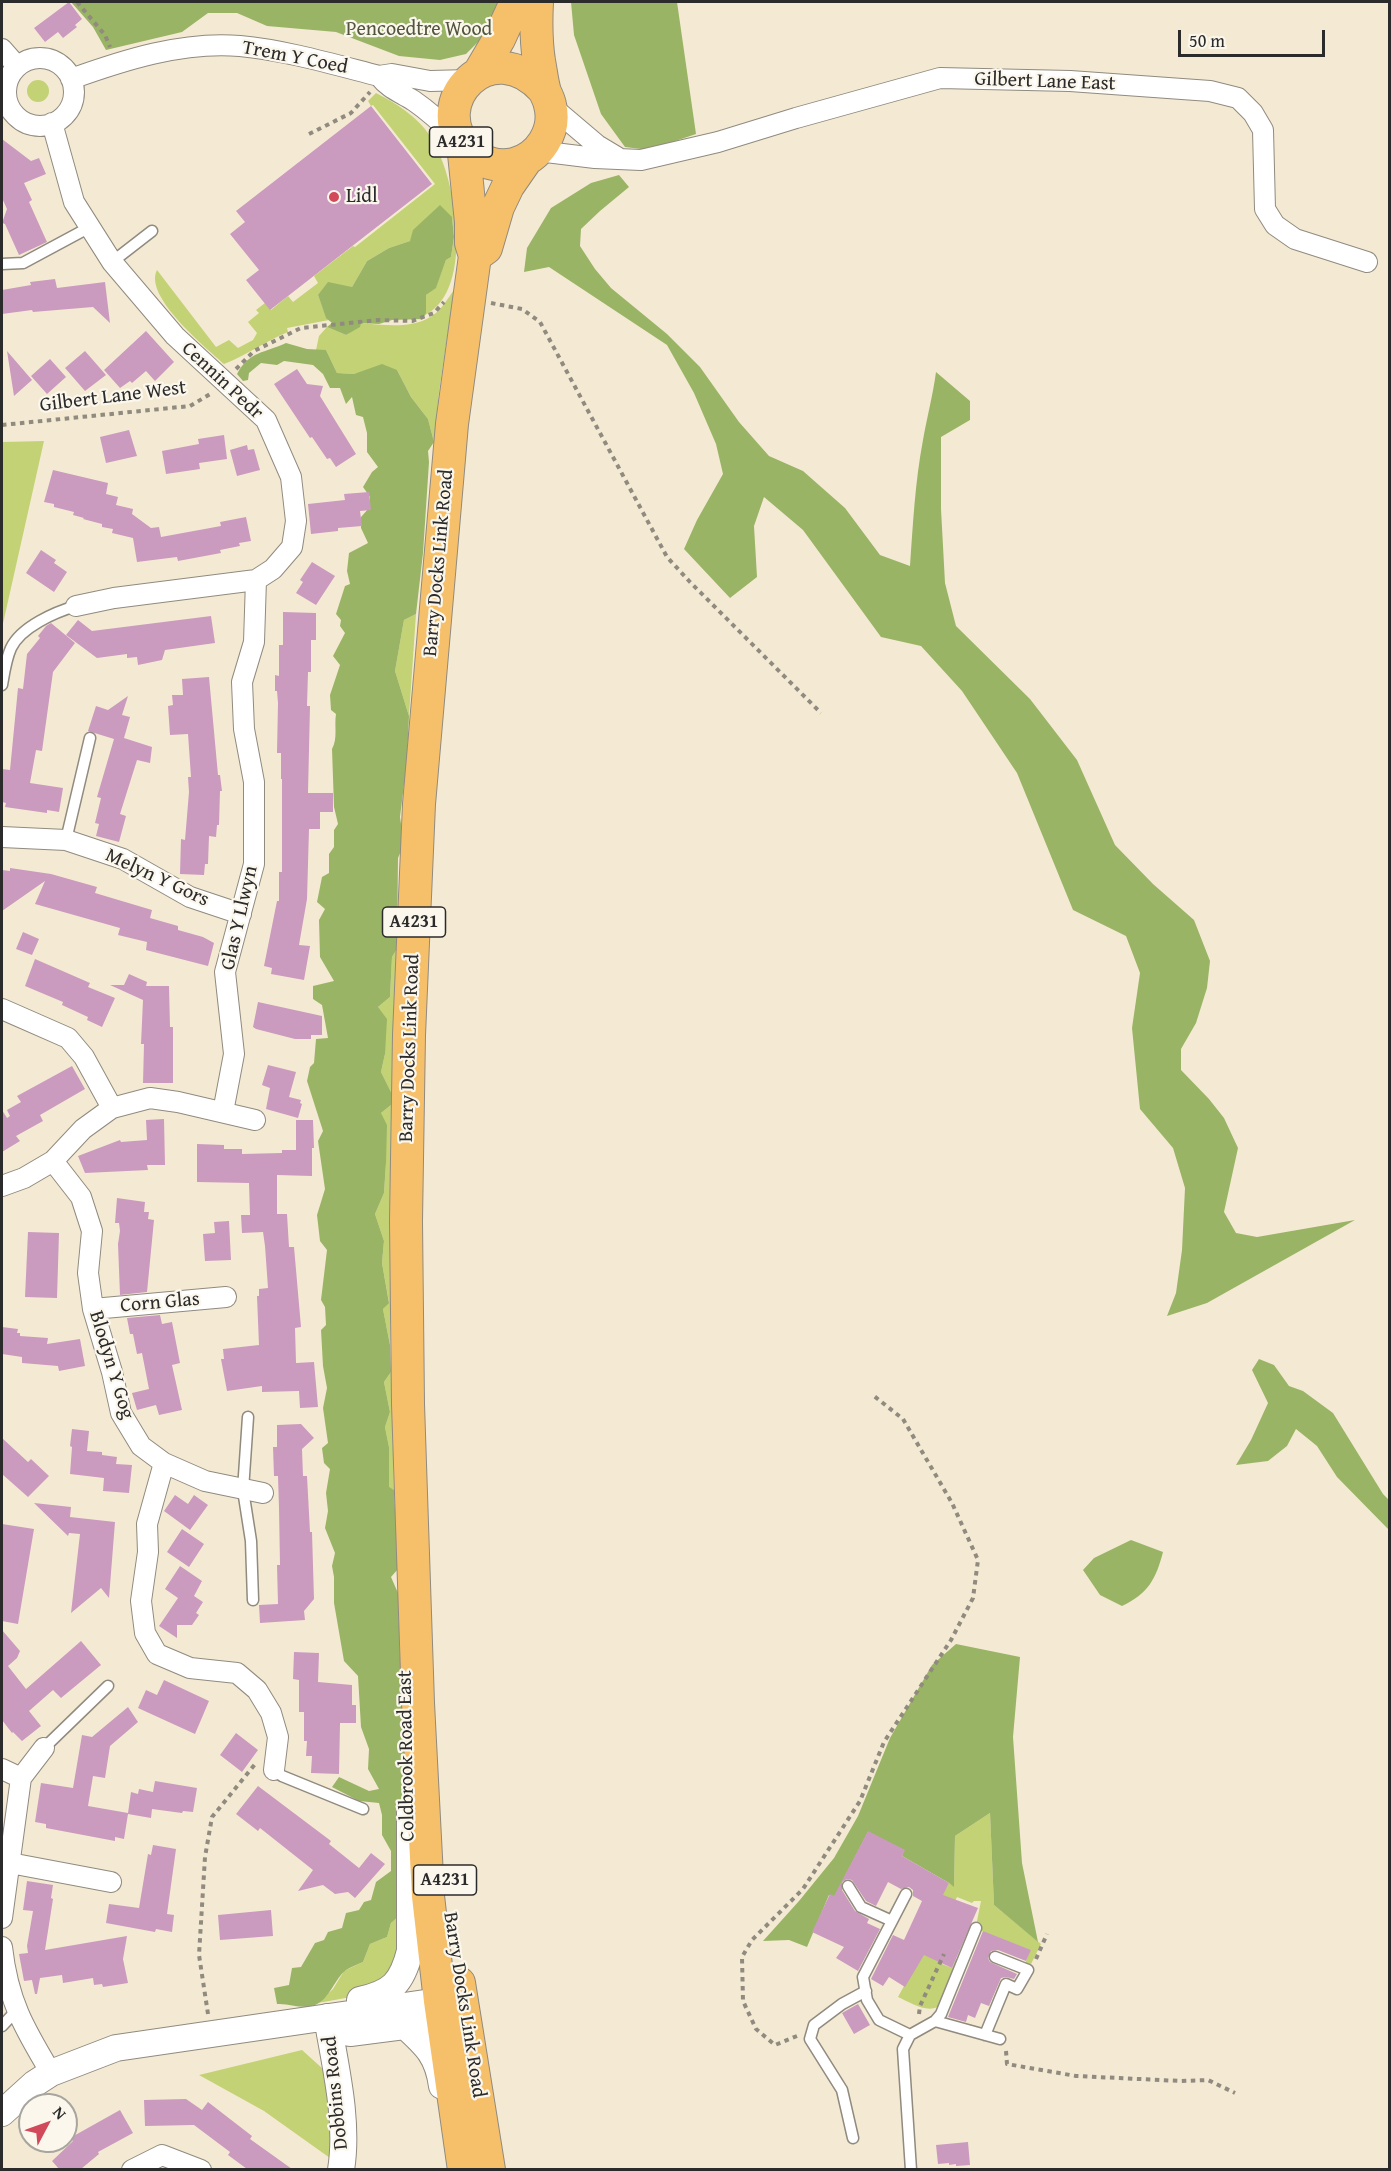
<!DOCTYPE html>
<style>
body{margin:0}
#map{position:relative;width:1391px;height:2171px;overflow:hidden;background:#f4ead3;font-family:"Gentium Book Plus",serif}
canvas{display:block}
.frame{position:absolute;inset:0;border:3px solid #2b2b2b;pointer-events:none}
.north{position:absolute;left:18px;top:2093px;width:60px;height:60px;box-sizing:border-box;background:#fbf7ec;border:2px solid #a8a59f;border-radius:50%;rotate:49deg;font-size:16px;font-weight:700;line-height:24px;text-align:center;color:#2b2b2b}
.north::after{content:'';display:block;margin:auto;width:21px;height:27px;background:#d1495b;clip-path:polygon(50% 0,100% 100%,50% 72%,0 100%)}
.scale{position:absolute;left:1178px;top:30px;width:147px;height:27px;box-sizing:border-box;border:3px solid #2b2b2b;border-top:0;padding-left:8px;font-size:18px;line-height:21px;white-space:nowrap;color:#2b2b2b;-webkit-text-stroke:4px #fbf7ec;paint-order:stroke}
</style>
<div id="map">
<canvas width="1391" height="2171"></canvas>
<div class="frame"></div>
<div class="north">N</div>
<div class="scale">50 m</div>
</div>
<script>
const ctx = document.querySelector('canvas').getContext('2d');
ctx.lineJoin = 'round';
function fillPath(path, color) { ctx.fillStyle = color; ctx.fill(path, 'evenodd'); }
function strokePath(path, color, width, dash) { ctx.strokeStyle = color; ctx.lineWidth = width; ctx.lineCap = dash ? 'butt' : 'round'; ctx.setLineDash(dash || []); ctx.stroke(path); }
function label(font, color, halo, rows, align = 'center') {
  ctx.font = font + ' "Gentium Book Plus",serif'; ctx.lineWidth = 4.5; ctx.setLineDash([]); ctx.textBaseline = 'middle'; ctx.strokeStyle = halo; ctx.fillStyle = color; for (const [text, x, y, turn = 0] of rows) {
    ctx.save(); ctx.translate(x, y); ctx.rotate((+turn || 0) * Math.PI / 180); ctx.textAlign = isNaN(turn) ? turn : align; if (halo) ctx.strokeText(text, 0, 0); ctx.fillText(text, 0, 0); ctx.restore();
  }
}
fillPath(new Path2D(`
 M27 91a11 11 0 1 1 22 0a11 11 0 1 1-22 0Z
 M376 93C396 103 418 117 430 136 456 174 476 290 425 315L426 295 436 287 446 260 451 257 454 237 452 217 410 241 389 248 367 261 352 287 318 295 326 317 329 320 287 328 288 332C266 341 247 355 224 364 206 348 143 296 157 270L216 347 229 340 238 348 253 340 257 333 248 322 259 313 256 310 265 303 271 310 288 296 293 302 318 283 314 276 353 246 355 247 435 184 373 105 371 106 368 101Z
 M454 290 439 392 434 442 428 419 411 397 397 370 354 374 337 373 326 350H316L319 336 327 327 346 335 361 323C384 325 416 330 436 313 443 307 448 298 454 290Z
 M44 441 2 628V442Z
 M416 614 409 716 395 671 404 620Z
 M397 949 392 1094 381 1072 385 1054 378 1007 390 997 392 957Z
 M391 1105 390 1345 383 1309 389 1302 382 1263 384 1241 375 1214 384 1193 386 1163V1146L381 1113Z
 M391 1372 394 1490 389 1488V1447L385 1427 390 1412 384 1382Z
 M990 1813 994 1905 1041 1944 1031 1964H1025L1030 1950 982 1931 976 1926 981 1901H974L972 1903 957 1897 950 1912 935 1908 949 1883 954 1886 955 1836Z
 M405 1911 395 1974 362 1995 318 2003 333 1989 344 1971 363 1962 370 1944 387 1937 391 1923Z
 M914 1940 946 1955 942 1964 952 1968 956 1959 958 1960 939 2006C928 2014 909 2002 898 1997L904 1986Z
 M302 2050 323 2069 332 2111 330 2158 264 2111 199 2075Z`), '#c3d274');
fillPath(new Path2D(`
 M71 2H499L488 32 466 54 440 60 399 56 336 32 267 26 237 13H208L182 32 106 50 93 27Z
 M571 2H677L696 134 649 150 625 147 601 114 574 35Z
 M619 175 629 187 600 211 581 229 580 246 595 269 611 288 667 334 700 367 739 422 769 456 803 471 845 508 880 555 910 566C913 524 915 482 923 440 927 417 933 395 936 372L970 401V420L941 437V509L945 583 956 626 1030 699 1077 760 1115 845 1153 884 1194 920 1210 961 1207 988 1196 1023 1181 1049V1070L1209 1099 1224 1118 1238 1148 1224 1212 1236 1233 1257 1237 1355 1220 1207 1303 1167 1316 1176 1293 1182 1250 1185 1188 1173 1148 1140 1109 1132 1028 1140 973 1126 936 1073 910 1017 773 962 691 921 646 881 637 803 530 764 497 754 526 757 577 730 598 684 549 697 520 723 474 716 444 694 393 667 345 549 267 524 272 527 248 551 208 591 183Z
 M440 205 452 217 454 237 451 257 446 260 436 288 426 295V313L423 319 392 320 379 324 361 323 360 327 346 335 327 327 332 323 326 318 318 295 328 282 352 287 367 261 389 248 410 241 413 230Z
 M286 343 307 349 326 350 337 373 354 374 382 364 397 370 411 397 428 419 434 442 428 451 429 462 423 553 416 614 404 620 395 671 409 716 407 760 400 817 404 844 398 858 397 949 392 957 390 997 378 1007 387 1019 385 1054 381 1072 392 1094 391 1105 381 1113 387 1125 386 1163 384 1193 375 1214 384 1241 382 1263 389 1303 383 1309 390 1345 391 1372 384 1382 390 1412 385 1427 389 1447V1487L394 1490 398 1569 391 1577 398 1593 401 1692 405 1718 411 1793 405 1801 412 1807 405 1911 391 1923 387 1937 370 1944 363 1962C358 1964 351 1967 346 1970 335 1978 330 1999 315 2005 302 2010 290 2003 277 2004L274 1988 289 1985 292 1968 301 1967 315 1943 324 1940 328 1932 342 1928 346 1913 359 1910 364 1902 371 1900 376 1882 391 1871V1851L382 1835V1815L379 1803 359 1801 332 1787 339 1777 369 1791 379 1789 368 1769 369 1749 361 1727 358 1676 344 1661 334 1603V1577L332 1566 335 1553 325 1528 328 1511 326 1493 330 1469 324 1463 322 1448 328 1443 323 1408 327 1388 323 1366 321 1330 326 1325 325 1307 321 1300 327 1250 320 1241 317 1215 325 1189 318 1141 323 1131 307 1081 310 1067 314 1063 316 1039 328 1038 322 1005 313 999V986L334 981 320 957 319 920 325 909 317 902 322 877 329 873V854L334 847V830L338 824 334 807 332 749C338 738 334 726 336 714L331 710 330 695 340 665 333 656 345 633 340 626 341 620 336 614 345 586 350 584 347 571 349 553 368 543 361 528V517L369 508 370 497 363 487 372 472 378 467 367 452V433L363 417 356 415 352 397 346 404 340 388H330L323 374 313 365 284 361 277 365 261 363 249 373 248 380 243 381 237 374C249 351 265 353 286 343Z
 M1259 1359 1274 1365 1289 1386 1303 1391 1333 1413 1383 1494 1389 1500V1530L1337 1477 1317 1446 1296 1429 1287 1446 1268 1461 1236 1465 1251 1440 1268 1403 1252 1370Z
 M1131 1540 1163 1552C1156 1579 1148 1594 1122 1606L1100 1595 1083 1570 1094 1558Z
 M956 1644 1020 1657 1013 1737 1022 1863 1038 1942 994 1905 990 1813 955 1836 954 1887 949 1883 902 1856 904 1850 868 1832 843 1880 837 1898 829 1895 807 1947 789 1940 763 1941 799 1901 834 1858 858 1816 890 1738 932 1665Z`), '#9ab466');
fillPath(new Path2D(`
 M69 2 82 19 75 25 77 27 63 38 58 32 45 42 34 28Z
 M371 106 432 184 270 310 246 280 259 270 230 234 245 222 236 211Z
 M2 139 31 161 39 158 46 174 24 183 32 200 29 202 47 242 19 255 5 224 2 223 7 209 2 198Z
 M55 279 57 288 105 282 110 323 93 307 33 312 32 310 2 314V290L31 285 30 282Z
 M146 331 174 362 155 381 146 371 132 383 130 381 120 388 104 370Z
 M7 351 32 380 14 396Z
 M85 351 106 375 85 391 65 368Z
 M50 359 66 377 47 394 31 376Z
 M297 369 307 384 323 386 320 396 356 454 336 467 330 458 327 459 312 437 310 438 274 384Z
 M129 430 137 456 106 463 100 437Z
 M224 435 227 459 199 463 200 469 166 474 162 451 199 444 198 439Z
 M247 445 248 450 254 449 260 470 237 476 230 450Z
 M53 470 108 483 106 494 118 497 116 505 133 509 132 514 151 528 159 527 161 537 221 526 220 522 246 517 251 541 239 543 240 546 220 550 221 553 178 561 177 557 137 562 133 538 112 533 113 529 102 527V524L83 519 84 518 73 515 74 512 54 507V504L44 502Z
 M369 492 371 510 360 511 362 526 338 528V531L311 534 308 504 345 500 344 494Z
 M41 550 56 560 54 563 67 572 54 592 26 573Z
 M312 562 335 576 316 605 296 593 303 582 300 580Z
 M283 612 316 613V640H311V672H308L307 706H310L308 793H333V812H320V829H309L307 899 299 945 310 946 304 980 271 974 272 968 264 966 277 901H279V872H282V779H281V753H277L278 703 277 691H275V675L279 676V645H283Z
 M211 616 215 643 165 650 162 660 138 665 137 657 127 658V654L97 658 66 635 78 620 92 631Z
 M51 623 75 643 53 672 42 751 36 750 30 783 63 788 59 812 47 810V813L5 807 6 803 2 802V769L10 770 18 688 23 689 27 654 40 638 38 636 46 626Z
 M209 677 218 775H220L222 791H220L219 825H217L216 837 209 836 208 864H205L204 875 180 874 181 839 185 840 189 792 188 777H191L188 734 170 735 168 706 173 705 172 695H183L182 679Z
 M128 696 122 715 130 717 124 738 152 747 150 763 137 760 120 814 126 816 119 842 96 836 99 824 95 823 101 798 97 797 114 739 88 731 96 706 108 710Z
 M10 868 51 874 97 887 95 893 152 910 150 918 178 926V930L203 937 214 943 208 966 146 950 147 942 118 935 120 928 35 904 45 881 2 911V870L10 871Z
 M23 932 39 939 32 955 16 949Z
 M35 959 90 983 88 987 115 998 102 1027 87 1020 88 1017 62 1005 63 1002 25 986Z
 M129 974 147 982 146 986H169L170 1027H173V1083H143L144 1044H141L143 1000 110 985H124Z
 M258 1002 322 1016V1035H311V1039H295L256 1029 253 1027Z
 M268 1065 296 1072 289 1097 301 1100 300 1103 302 1104 298 1118 266 1109 270 1088 262 1085Z
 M72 1066 85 1089 40 1115 43 1121 16 1136 20 1141 2 1152V1110L7 1118 10 1116 7 1110 21 1102 17 1096Z
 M164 1119 165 1165H147L148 1170 85 1173 78 1156 120 1140 121 1142 147 1140 146 1120Z
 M296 1120H313L314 1148H312V1176L277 1175V1214H287L289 1247H294L301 1327 295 1328 296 1363 314 1362 318 1407 300 1408 299 1391 262 1392V1386L227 1391 221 1359H224L223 1349 259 1345 257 1296H259V1289L268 1288 265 1246 263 1232 242 1233 241 1215H250L249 1183 197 1182V1144L224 1145V1149H242V1154L282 1153V1150H296Z
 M117 1198 145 1202 144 1212H149L148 1219 154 1220 147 1292 120 1295 118 1244 120 1231 119 1223H115Z
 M229 1221 231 1260 205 1261 203 1234 215 1233 214 1222Z
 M28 1232 59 1233 57 1298 25 1297Z
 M160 1315 162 1324 172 1322 180 1363 172 1365 182 1410 159 1415 156 1405 137 1410 132 1393 149 1389 142 1353 137 1354 133 1334H130L127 1318Z
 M2 1327 18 1329 17 1333H20V1336L48 1338 47 1344 80 1339 85 1366 59 1371 58 1366 22 1363V1357L2 1354Z
 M301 1424 314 1438 302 1449 303 1476H307L310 1532H312L314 1599 304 1611 305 1620 260 1623 259 1605 278 1604 277 1565H280L279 1508 278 1476H274L273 1447H277V1425Z
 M72 1429 89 1431 87 1451 102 1452V1455L117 1457 116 1464 132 1465 129 1493 103 1491 104 1478 70 1474 72 1447 70 1446Z
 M2 1438 28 1462 31 1459 49 1476 28 1497 2 1474Z
 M175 1495 188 1504 194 1495 208 1505 190 1530 164 1511Z
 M34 1503 71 1507 70 1517 115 1522 109 1598 101 1588 71 1613 80 1534 69 1533 68 1536Z
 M2 1524 34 1529 18 1624 2 1621Z
 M182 1529 204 1544 189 1567 167 1552Z
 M180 1566 202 1581 194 1596 203 1602 196 1613 199 1615 192 1625H177V1638L159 1626 178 1598 165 1589Z
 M2 1630 20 1651 17 1658 8 1666 26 1689 81 1641 101 1665 61 1698 53 1690 29 1711 41 1726 22 1741 13 1732 12 1733 2 1720Z
 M294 1652 319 1653 318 1682 352 1685V1705H356V1723H340L339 1774 311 1773 312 1756H306L307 1741H304V1712H299V1680L293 1679Z
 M164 1680 209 1701 195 1734 138 1708 146 1690 157 1695Z
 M128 1707 138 1722 110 1746 105 1778 93 1776 88 1806 128 1813 131 1792 138 1794 139 1789 153 1792 155 1781 197 1788 193 1812 183 1811 182 1813 152 1809 151 1818 128 1814 124 1839 115 1837V1841L46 1828V1824L35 1822 41 1783 73 1788 82 1735 92 1737Z
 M236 1733 258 1750 242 1772 220 1755Z
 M258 1786 331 1841 329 1844 359 1868 371 1853 385 1864 355 1898 348 1892 335 1894 323 1885 298 1891 313 1870 260 1828 258 1831 236 1814Z
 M868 1831 905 1850 902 1856 949 1883 943 1895 978 1908 952 1968 924 1955 905 1987 889 1977 883 1986 871 1979 893 1935 904 1940 922 1901 913 1896V1890L909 1887 901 1889 888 1882 876 1906 866 1901 852 1880 847 1879 842 1882V1890L855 1911 869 1919 867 1923 880 1929 858 1971 836 1958 844 1947 812 1932 830 1894 834 1896Z
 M153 1845 176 1849 167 1914 174 1915 172 1932 156 1929 155 1932 106 1923 109 1904 139 1908 148 1854 151 1855Z
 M27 1881 53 1885 51 1898 53 1899 45 1950 127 1936 123 1959 128 1983 103 1987 102 1984 94 1985 93 1978 63 1983 62 1975 40 1978 37 1994H35L32 1980 24 1981 19 1954 28 1953 27 1946 33 1911 23 1910Z
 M271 1910 273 1936 220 1940 218 1915Z
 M983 1931 1031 1950 1026 1961 998 1950 991 1951 988 1958 990 1962 1017 1974 1014 1979 1006 1977 1001 1978 989 2006 981 2003 975 2018 968 2015 966 2022 948 2017Z
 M858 2004 870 2025 854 2034 842 2013Z
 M186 2099 202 2110 208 2102 252 2136 250 2139 292 2169H247L228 2155 230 2152 194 2125 145 2126 144 2100Z
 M120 2110 133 2133 98 2152 99 2154 81 2169H59L52 2161 73 2141 70 2138Z
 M968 2142 970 2165 956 2166V2164L949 2165V2163L938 2164 936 2145Z`), '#cb9abf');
const service = new Path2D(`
 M112 262 152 231
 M2 264 23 263 90 227
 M2 685C4 673 6 659 11 648 21 627 55 612 76 606
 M66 840 90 738
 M248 1417 243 1490 251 1541 253 1600
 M44 1748 108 1686
 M274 1770 282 1776 363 1809
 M848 1886 861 1907 892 1921
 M906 1894 863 1977 867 2000 879 2020 910 2035
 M935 2021 1000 2039
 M2 2026 16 2011
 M985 2035 1006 1984 1017 1989 1028 1970 995 1957
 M853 2138 842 2090 810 2039 814 2025 842 2004 866 1991
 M911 2170 903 2049 910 2035 935 2021 941 2014 976 1928`);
const minor = new Path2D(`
 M2 49 17 66
 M6 92a34 34 0 1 1 68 0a34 34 0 1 1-68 0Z
 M379 76C389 89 400 92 414 101 430 112 444 125 458 139
 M71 79C124 60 183 41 240 46 285 50 336 65 379 76L392 74 430 81 470 80
 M551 106 597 145 617 157
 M52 123 74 202 112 262 175 336 266 420 291 477 296 521 292 547 273 569 256 580 114 598 76 606
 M538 151 595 158 641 160 718 142 796 118 940 78 1070 81 1210 91 1238 98 1253 113 1263 130 1265 209 1275 225 1295 239 1367 262
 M2 837 66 840 123 859 190 897 241 914
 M2 1009 68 1038 84 1057 112 1108
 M223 1112 234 1054 225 972 254 864V782L244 729 242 682 254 642 256 580
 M53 1161 81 1197 92 1231 88 1273 93 1309 112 1372 121 1413 141 1446 164 1463 205 1481 263 1493
 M2 1186 24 1178 53 1161 83 1129 112 1108 150 1098 178 1102 255 1120
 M93 1309 226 1297
 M164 1463 147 1524 148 1552 141 1601 145 1633 157 1654 190 1668 237 1673 257 1690 271 1713 278 1737 274 1770
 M2 1769 21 1778
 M21 1778 44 1748
 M10 1863 111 1882
 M2 1918 21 1778
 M2 1947C8 2001 24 2028 51 2073
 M132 2170 162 2155 201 2170`);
const tertiary = new Path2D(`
 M360 2000C392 1993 402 1983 410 1951V1813
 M327 2017C335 2065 349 2121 341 2170
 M327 2017 350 2033 420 2024
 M405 2026C427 2046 438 2056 442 2086
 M2 2113 34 2084 51 2073 116 2048 459 1998`);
const primary = new Path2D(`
 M537 2C536 21 536 41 539 61 541 71 542 82 545 92 547 96 549 100 550 105 557 131 539 158 514 164 498 168 479 162 468 150 424 103 491 31 544 90
 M479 73 499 39 516 2
 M463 144 471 222V243L475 256 452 424 419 804 409 1035 406 1221 408 1404 418 1703 428 1896 440 2001 464 2170
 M475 256 486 248 498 207 508 186 526 160
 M459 1983 489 2170`);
strokePath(service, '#908a7f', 13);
strokePath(minor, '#908a7f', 22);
strokePath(tertiary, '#908a7f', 28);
strokePath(primary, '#908a7f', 34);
strokePath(new Path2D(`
 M77 2 105 35 110 47
 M309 134 351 113 370 92
 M491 303 522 309 540 322 667 557 690 582 821 713
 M236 369 254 351 301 328 378 320 412 321 434 313 444 302
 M2 425 190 406 212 393
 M1036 1959 1047 1934
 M208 2014 199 1955 205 1857 212 1817 256 1763
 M919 2014 920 2006 944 1954
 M797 2036 775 2045 756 2029 743 2001 742 1957 752 1940 803 1889 860 1801 884 1742 951 1640 973 1598 978 1560 952 1503 903 1419 874 1396
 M1006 2051 1007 2064 1076 2076 1181 2081 1208 2080 1235 2093`), '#908a7f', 4, [4.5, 4.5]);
strokePath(service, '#fff', 10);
strokePath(minor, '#fff', 20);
strokePath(tertiary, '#fff', 26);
strokePath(primary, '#f6c06b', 32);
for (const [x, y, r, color] of [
 [334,197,6,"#d1495b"]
]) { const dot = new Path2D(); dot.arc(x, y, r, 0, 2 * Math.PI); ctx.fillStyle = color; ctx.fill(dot); strokePath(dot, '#fbf7ec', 2); }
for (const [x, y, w] of [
 [461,142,63],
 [414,922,63],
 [445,1880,63]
]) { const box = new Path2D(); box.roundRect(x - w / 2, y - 15, w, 30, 4.5); ctx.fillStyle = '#fbf7ec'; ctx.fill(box); strokePath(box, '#2b2b2b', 1.5); }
label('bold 18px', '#2b2b2b', null, [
 ["A4231",461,142],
 ["A4231",414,922],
 ["A4231",445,1880]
]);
label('20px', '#51553d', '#fbf7ec', [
 ["Pencoedtre Wood",419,30]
]);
label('20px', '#2b2b2b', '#fbf7ec', [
 ["Trem Y Coed",295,58,11],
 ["Gilbert Lane East",1045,82,2],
 ["Cennin Pedr",222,381,43],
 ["Gilbert Lane West",113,397,-7],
 ["Barry Docks Link Road",439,563,-85],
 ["Melyn Y Gors",157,878,25],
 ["Glas Y Llwyn",240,918,-77],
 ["Barry Docks Link Road",410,1048,-88],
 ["Corn Glas",160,1303,-5],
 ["Blodyn Y Gog",111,1365,73],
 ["Coldbrook Road East",407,1756,-91],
 ["Barry Docks Link Road",464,2005,81],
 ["Dobbins Road",336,2093,-96]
]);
label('20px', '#2b2b2b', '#fbf7ec', [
 ["Lidl",346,197]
], 'left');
</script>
